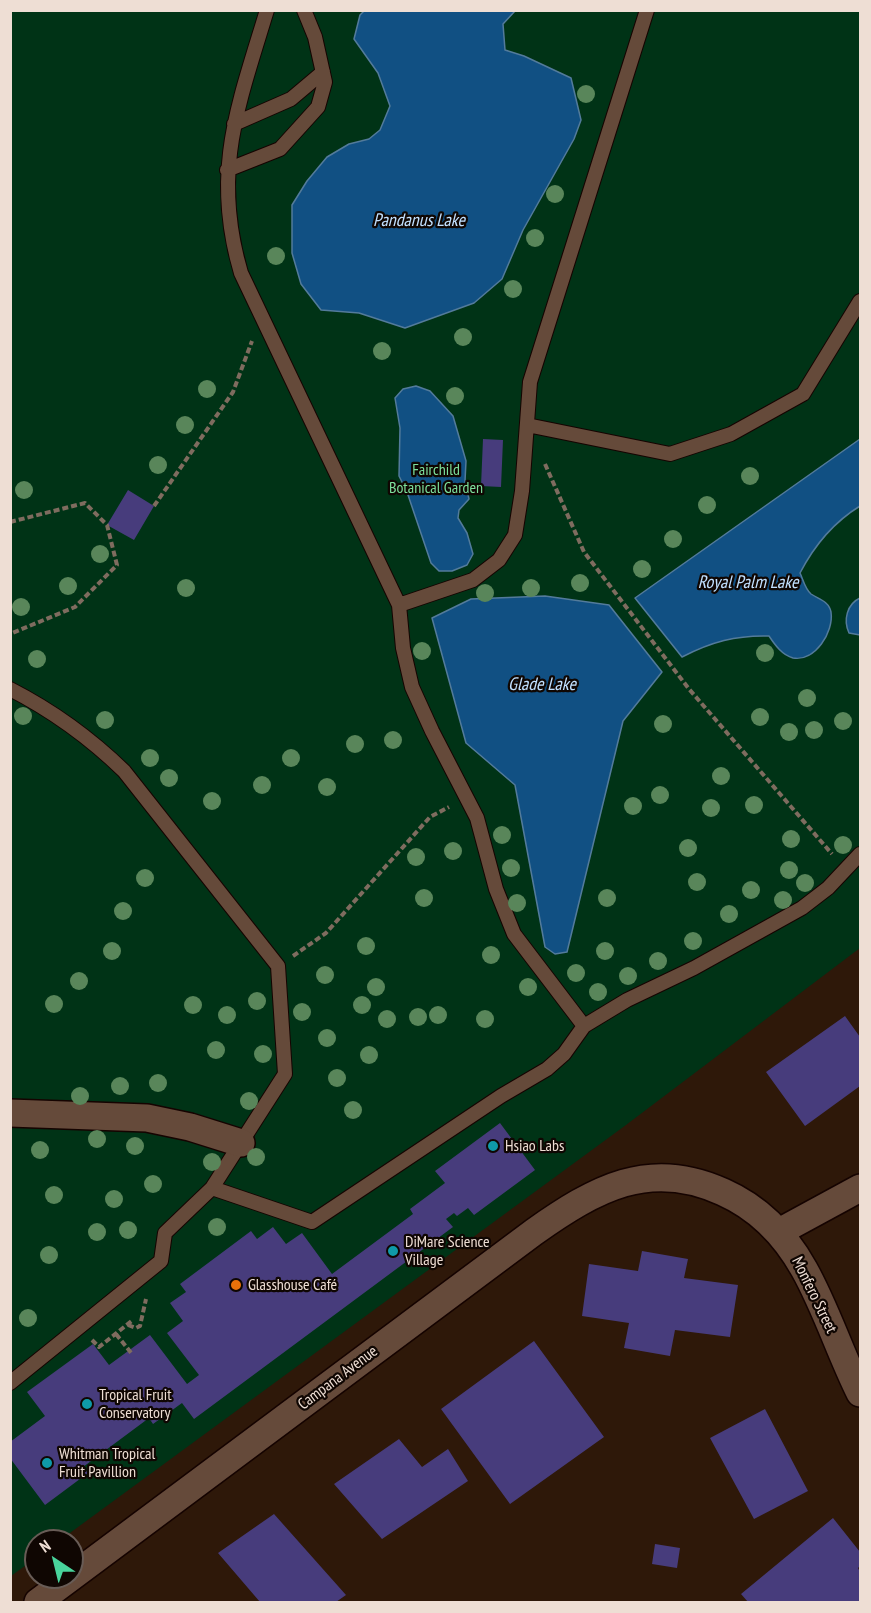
<!DOCTYPE html>
<meta charset="utf-8">
<style>
body{margin:0}
#map{position:relative;width:871px;height:1613px;overflow:hidden;background:#2e1809;font-family:"PT Sans Narrow",sans-serif}
canvas{display:block}
.frame{position:absolute;inset:0;border:12px solid #eeded4;pointer-events:none}
.north{position:absolute;left:24px;top:1529px;width:60px;height:60px;box-sizing:border-box;background:#0f0602;border:2px solid #685c56;border-radius:50%;rotate:325deg;font-size:16px;font-weight:700;line-height:24px;text-align:center;color:#eeded4}
.north::after{content:'';display:block;margin:auto;width:21px;height:27px;background:#49d49c;clip-path:polygon(50% 0,100% 100%,50% 72%,0 100%)}
</style>
<div id="map">
<canvas width="871" height="1613"></canvas>
<div class="frame"></div>
<div class="north">N</div>
</div>
<script>
const ctx = document.querySelector('canvas').getContext('2d');
ctx.lineJoin = 'round';
function fillPath(path, color) { ctx.fillStyle = color; ctx.fill(path, 'evenodd'); }
function strokePath(path, color, width, dash) { ctx.strokeStyle = color; ctx.lineWidth = width; ctx.lineCap = dash ? 'butt' : 'round'; ctx.setLineDash(dash || []); ctx.stroke(path); }
function label(font, color, halo, rows, align = 'center') {
  ctx.font = font + ' "PT Sans Narrow",sans-serif'; ctx.lineWidth = 4.5; ctx.setLineDash([]); ctx.textBaseline = 'middle'; ctx.strokeStyle = halo; ctx.fillStyle = color; for (const [text, x, y, turn = 0] of rows) {
    ctx.save(); ctx.translate(x, y); ctx.rotate((+turn || 0) * Math.PI / 180); ctx.textAlign = isNaN(turn) ? turn : align; if (halo) ctx.strokeText(text, 0, 0); ctx.fillText(text, 0, 0); ctx.restore();
  }
}
fillPath(new Path2D(`
 M11 11H860V948L626 1125 59 1541H36V1558L11 1576Z`), '#003316');
const water = new Path2D(`
 M364 11H515L503 24 505 50 524 56 571 78 581 120 574 139 523 230 502 279 474 303 405 328 359 313 321 310 301 284 292 253V205L307 181 327 157 349 144 369 139 380 130 390 106 378 73 354 39 360 15Z
 M416 386 430 391 453 416 466 461 465 481 469 499 459 510 458 518 467 533 473 554 467 565 452 571H439L431 563 407 492 399 476 400 428 395 398 403 389Z
 M860 439V506C834 522 814 546 800 573 803 579 805 589 811 594 818 599 829 601 831 612 834 632 815 662 793 658 782 655 775 645 769 636 736 635 711 642 682 657L635 598Z
 M545 596 609 605 662 672 623 721 567 952 555 954 545 947 515 785 466 743 432 618 471 599Z
 M860 598V635L849 633C843 620 847 604 860 598Z`);
fillPath(water, '#115083');
strokePath(water, '#537b9b', 1.5);
fillPath(new Path2D(`
 M483 439 503 440 501 487 481 486Z
 M128 490 154 506 134 540 107 525Z
 M845 1016 860 1037V1086L805 1126 766 1072Z
 M500 1123 535 1170 474 1215 468 1208 457 1216 454 1213 446 1219 453 1227 194 1419 182 1403 153 1424 149 1418 83 1467 88 1473 45 1505 10 1458V1442L45 1416 27 1392 93 1344 109 1365 150 1335 187 1384 199 1375 167 1333 183 1321 170 1303 186 1292 180 1284 251 1231 257 1239 273 1227 286 1244 302 1233 332 1274 413 1214 410 1209 445 1183 435 1171Z
 M642 1251 688 1259 684 1278 738 1285 730 1337 675 1330 670 1356 624 1348 629 1323 582 1316 589 1264 638 1271Z
 M534 1341 604 1437 510 1504 441 1409Z
 M765 1409 808 1491 754 1519 710 1438Z
 M399 1439 422 1467 448 1449 468 1481 382 1539 334 1484Z
 M274 1514 346 1595 336 1602H260L218 1553Z
 M833 1518 860 1552V1566L858 1568 860 1572V1602H748L741 1594Z
 M655 1544 680 1548 677 1568 652 1564Z`), '#473c7c');
const lane = new Path2D(`
 M267 10C238 106 211 172 241 273L399 605 403 648 412 687 432 731 477 818 496 889 514 934 584 1026
 M234 124 291 99 323 72
 M227 170 280 149 318 107 325 82 315 37 304 10
 M527 425 670 454 731 434 803 394 860 301
 M399 605 473 580 499 560 515 535 522 491 530 382 647 10
 M10 689C53 711 89 737 124 771L278 966 285 1074 212 1188 312 1222 501 1096 547 1069 564 1054 584 1026 627 1000 694 968 802 908 828 888 860 854
 M10 1383 161 1261 165 1233 212 1188`);
const street = new Path2D(`
 M10 1113 147 1118 190 1127 241 1143
 M779 1232 860 1188
 M38 1602 534 1232C595 1189 649 1158 723 1192 759 1208 785 1235 804 1269 826 1308 840 1353 860 1393`);
strokePath(lane, '#150300', 16);
strokePath(street, '#150300', 30);
strokePath(new Path2D(`
 M545 464 584 552 689 689 832 854
 M154 506 233 392 252 341
 M10 522 85 503 107 525 117 565 75 607 10 634
 M293 956 326 933 430 817 449 807
 M128 1325 136 1328 140 1326 146 1299
 M116 1334 132 1354
 M92 1340 99 1347 133 1320`), '#7f6c5f', 4, [6, 3]);
strokePath(lane, '#654a3a', 14);
strokePath(street, '#654a3a', 27);
ctx.fillStyle = '#59865a';
for (const [x, y] of [
 [586,94],
 [555,194],
 [535,238],
 [276,256],
 [513,289],
 [463,337],
 [382,351],
 [207,389],
 [455,396],
 [185,425],
 [158,465],
 [750,476],
 [24,490],
 [707,505],
 [673,539],
 [100,554],
 [642,569],
 [580,583],
 [68,586],
 [186,588],
 [531,588],
 [485,593],
 [21,607],
 [422,651],
 [765,653],
 [37,659],
 [807,698],
 [23,716],
 [760,717],
 [105,720],
 [843,721],
 [663,724],
 [814,730],
 [789,732],
 [393,740],
 [355,744],
 [150,758],
 [291,758],
 [721,776],
 [169,778],
 [262,785],
 [327,787],
 [660,795],
 [212,801],
 [754,805],
 [633,806],
 [711,808],
 [502,835],
 [791,839],
 [843,845],
 [688,848],
 [453,851],
 [416,857],
 [511,868],
 [789,870],
 [145,878],
 [697,882],
 [805,883],
 [751,890],
 [424,898],
 [607,898],
 [783,900],
 [517,903],
 [123,911],
 [729,914],
 [693,941],
 [366,946],
 [112,951],
 [605,951],
 [491,955],
 [658,961],
 [576,973],
 [325,975],
 [628,976],
 [79,981],
 [376,987],
 [528,987],
 [598,992],
 [257,1001],
 [54,1004],
 [193,1005],
 [362,1005],
 [302,1012],
 [227,1015],
 [438,1015],
 [418,1017],
 [387,1019],
 [485,1019],
 [327,1038],
 [216,1050],
 [263,1054],
 [369,1055],
 [337,1078],
 [158,1083],
 [120,1086],
 [80,1096],
 [249,1101],
 [353,1110],
 [97,1139],
 [135,1146],
 [40,1150],
 [256,1157],
 [212,1162],
 [153,1184],
 [54,1195],
 [114,1199],
 [217,1227],
 [128,1230],
 [97,1232],
 [49,1255],
 [28,1318]
]) { ctx.beginPath(); ctx.arc(x, y, 9, 0, 2 * Math.PI); ctx.fill(); }
for (const [x, y, r, color] of [
 [493,1146,6,"#0f9aa8"],
 [393,1251,6,"#0f9aa8"],
 [236,1285,6,"#e8710a"],
 [87,1404,6,"#0f9aa8"],
 [47,1463,6,"#0f9aa8"]
]) { const dot = new Path2D(); dot.arc(x, y, r, 0, 2 * Math.PI); ctx.fillStyle = color; ctx.fill(dot); strokePath(dot, '#0f0602', 2); }
label('16px', '#7de09c', '#0f0602', [
 ["Fairchild",436,470],
 ["Botanical Garden",436,488]
]);
label('16px', '#eeded4', '#0f0602', [
 ["Hsiao Labs",505,1146],
 ["DiMare Science",405,1242],
 ["Village",405,1260],
 ["Glasshouse Café",248,1285],
 ["Tropical Fruit",99,1395],
 ["Conservatory",99,1413],
 ["Whitman Tropical",59,1454],
 ["Fruit Pavillion",59,1472]
], 'left');
label('16px', '#eeded4', '#0f0602', [
 ["Monfero Street",814,1295,64],
 ["Campana Avenue",338,1378,-37]
]);
label('italic 18px', '#c1e0ff', '#0f0602', [
 ["Pandanus Lake",419,221],
 ["Royal Palm Lake",748,583],
 ["Glade Lake",542,685]
]);
</script>
